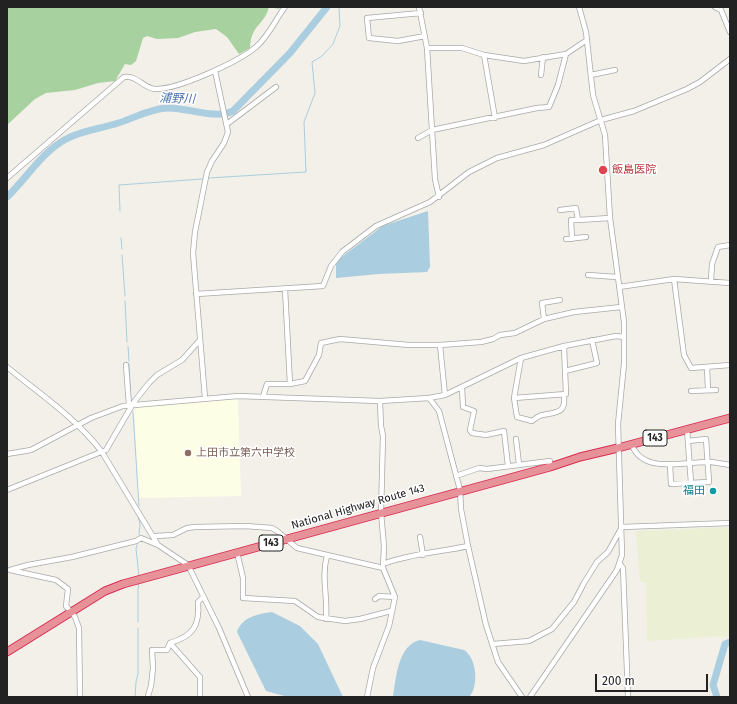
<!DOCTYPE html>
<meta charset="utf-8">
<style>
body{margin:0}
#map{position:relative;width:737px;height:704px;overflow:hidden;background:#f2f0e9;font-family:"Fira Sans",sans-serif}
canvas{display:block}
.frame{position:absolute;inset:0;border:8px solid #222;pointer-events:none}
.scale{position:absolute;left:595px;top:674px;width:113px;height:18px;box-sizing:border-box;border:2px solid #222;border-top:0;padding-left:5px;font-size:12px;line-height:14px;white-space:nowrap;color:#222;-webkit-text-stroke:3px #fff;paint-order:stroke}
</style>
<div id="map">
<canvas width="737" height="704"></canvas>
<div class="frame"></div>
<div class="scale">200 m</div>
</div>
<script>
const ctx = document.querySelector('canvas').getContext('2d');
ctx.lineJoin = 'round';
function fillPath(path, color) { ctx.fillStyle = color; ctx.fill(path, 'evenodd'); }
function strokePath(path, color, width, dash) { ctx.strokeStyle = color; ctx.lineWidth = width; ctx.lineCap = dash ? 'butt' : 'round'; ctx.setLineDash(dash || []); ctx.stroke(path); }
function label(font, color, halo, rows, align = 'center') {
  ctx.font = font + ' "Fira Sans","Noto Sans JP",sans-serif'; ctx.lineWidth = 3; ctx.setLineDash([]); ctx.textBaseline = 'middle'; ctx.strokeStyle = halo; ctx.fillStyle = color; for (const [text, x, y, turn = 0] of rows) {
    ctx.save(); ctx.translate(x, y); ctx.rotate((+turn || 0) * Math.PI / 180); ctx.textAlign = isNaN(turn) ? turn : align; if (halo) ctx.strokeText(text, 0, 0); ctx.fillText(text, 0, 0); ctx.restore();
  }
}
fillPath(new Path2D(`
 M238 397 241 496 139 498 134 410 140 406Z`), '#fcffe5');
fillPath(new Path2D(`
 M730 527V636L647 641 646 582H640L636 531Z`), '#ebf0d5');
fillPath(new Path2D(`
 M7 7H280L279 9 269 7C264 26 251 24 250 48L239 54 227 37 216 29 195 32 178 38 157 39 147 36 143 38 136 61 131 65 125 64 115 81 98 83 75 90 46 93 35 99 7 125Z`), '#a7d19e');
fillPath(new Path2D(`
 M428 211 430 267 427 272 379 274 336 278V265L339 259 376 231 382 226Z
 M272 612 300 626 318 644 343 697H288L266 691 237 632C242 617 258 614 272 612Z
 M420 640 464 650C477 658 479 687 469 697H393C396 678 398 645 420 640Z`), '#aacddf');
strokePath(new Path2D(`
 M209 178 306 172 304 122 315 93 312 62 322 56 333 44 340 26 339 8 341 7
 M120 211 119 185 202 179
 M121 238 122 249
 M122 255 125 296
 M125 301 127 342
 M128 346 129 361
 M129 364 131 402
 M133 412 139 506
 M138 516 140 524 139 535
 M138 541 136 549 139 576
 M138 622V589L139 583
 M135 697 136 682 138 674V628`), '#aacddf', 1);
strokePath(new Path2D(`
 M7 197C26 179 42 152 66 139 81 131 98 129 115 124 133 119 148 109 167 108 186 107 215 120 233 111L290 53 327 7
 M717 697 713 685 725 644 730 642`), '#aacddf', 7);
const minor = new Path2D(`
 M419 7 427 48 435 179 439 197
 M715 7 721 10 730 32
 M421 13 367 18 369 38 398 41 425 36
 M427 48H462L484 55 524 61 566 54 587 40
 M484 55 495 118
 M541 75 543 57
 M591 75 615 70
 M227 124 276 87
 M418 138 432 130 537 108 549 107 558 85 566 54
 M7 178 124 77C137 75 143 88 155 89 177 90 238 62 256 47 269 36 275 20 285 7
 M560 210 576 208 578 220 610 218
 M566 239 586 237
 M572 239 571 220H578
 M588 275 617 277
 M674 279 684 355 691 368 730 365
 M711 281 712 264 718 247 730 245
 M619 287 674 279 730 283
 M285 289 290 384
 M196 294 323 286 331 266 342 252 376 226 430 202 469 172 497 158 544 145 601 120 634 111 687 89 700 82 730 59
 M544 319 542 303 560 300
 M440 345 445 395
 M521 358 514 398 517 417 532 421C535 419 539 415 543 415 558 412 566 413 564 395
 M126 365 129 405
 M7 367C40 394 76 418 102 452L158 545 188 565 219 628 248 697
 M707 367 708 390
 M565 371 597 363 592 340
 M462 387 463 407 474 411 470 430 472 433 486 435 504 431 508 466
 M691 391 716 390
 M263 397 267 384H290L305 381 319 355 321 343 340 339 409 345H440L481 342 493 339 500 335 515 333 544 319 574 312 621 307
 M205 398 193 253 195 232 207 172 212 161 224 143 228 132 215 71
 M429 398 439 411 460 490 461 509 468 546 486 625 498 662 522 697
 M514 398 566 394 564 346
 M687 429 691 483
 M516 439 519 464
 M632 445C643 475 687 461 711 462 718 463 724 464 730 465
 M7 454 31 450 91 418 123 406 238 396 380 401 429 398 445 395 521 358 564 346 616 336 624 337
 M670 464 671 484 709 482 706 439 688 441
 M456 476 479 468 487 469 550 461V467
 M7 490 106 450 134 402 149 383 157 375 182 360 200 340
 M155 536 173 535 187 528 195 527 245 526 272 528 277 531 297 548 383 568
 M420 537 423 555
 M237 552 243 578V598L295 601 318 617 345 621 360 619 391 611
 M383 564C409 554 441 552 468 546
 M620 564 623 568 628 697
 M10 570 56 580 68 589 66 606 75 617 79 628 80 697
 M10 570 28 565 72 557 136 541 141 538 158 545
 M375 599 379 596 395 597
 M326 619C328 597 321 577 327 556
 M170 643 200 677V697
 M493 644 529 641 552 629 574 602 584 583 597 562 608 552 622 527 730 523
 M148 696 151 686 153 668 152 650H167L170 643C193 636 200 626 198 602L203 597
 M367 697 373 668 389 626 395 597 383 568 384 546 381 513 383 436 381 426 380 401
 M530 697 617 570 622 555 618 424 624 364V322L610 218 605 135 593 95 586 32 579 7`);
const highway = new Path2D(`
 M7 652 105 591 123 584 550 467 580 457 618 448 730 418`);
strokePath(minor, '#a9a9a9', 6);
strokePath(highway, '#db2b53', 9);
strokePath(minor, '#fff', 4.5);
strokePath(highway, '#e79298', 7);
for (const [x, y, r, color] of [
 [603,170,5,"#e0444e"],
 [188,453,4,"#8d6e63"],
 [713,491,4,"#0f9aa8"]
]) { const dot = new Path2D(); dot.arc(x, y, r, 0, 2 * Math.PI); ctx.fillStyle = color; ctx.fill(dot); strokePath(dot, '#fff', 1.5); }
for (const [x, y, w] of [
 [655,438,24],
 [271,543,24]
]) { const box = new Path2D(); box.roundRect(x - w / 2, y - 8, w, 16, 3); ctx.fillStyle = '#fff'; ctx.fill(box); strokePath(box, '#222', 1); }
label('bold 10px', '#222', null, [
 ["143",655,438],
 ["143",271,543]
]);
label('11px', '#be3a42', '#fff', [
 ["飯島医院",612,170]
], 'left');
label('11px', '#785e54', '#fff', [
 ["上田市立第六中学校",196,453]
], 'left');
label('11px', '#0d838f', '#fff', [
 ["福田",705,491]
], 'right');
label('11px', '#222', '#fff', [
 ["National Highway Route 143",358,507,-16]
]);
label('italic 12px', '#4d74b2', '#fff', [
 ["浦野川",177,99,2]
]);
</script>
